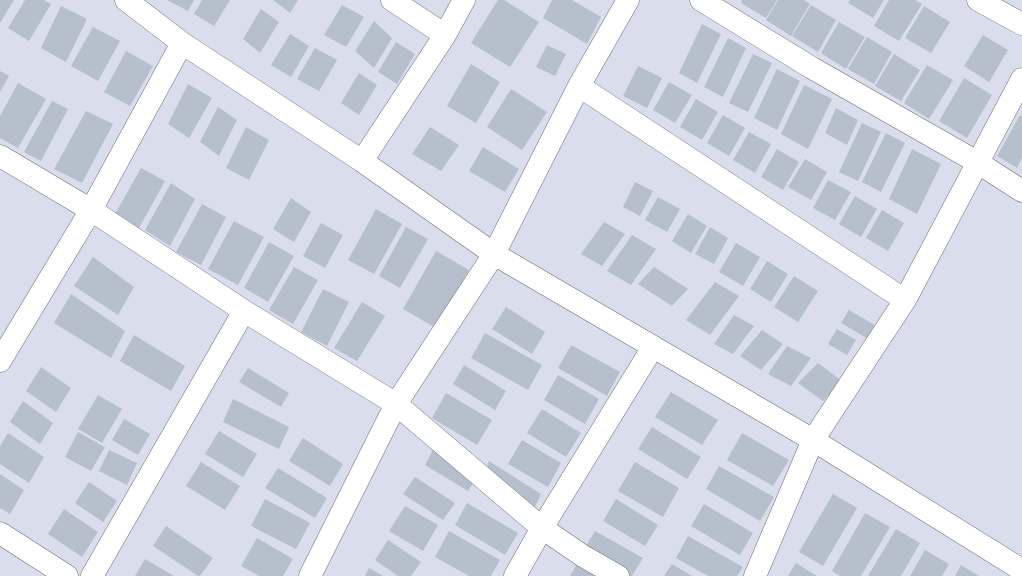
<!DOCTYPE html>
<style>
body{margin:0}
canvas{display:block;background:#daddec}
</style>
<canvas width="1022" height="576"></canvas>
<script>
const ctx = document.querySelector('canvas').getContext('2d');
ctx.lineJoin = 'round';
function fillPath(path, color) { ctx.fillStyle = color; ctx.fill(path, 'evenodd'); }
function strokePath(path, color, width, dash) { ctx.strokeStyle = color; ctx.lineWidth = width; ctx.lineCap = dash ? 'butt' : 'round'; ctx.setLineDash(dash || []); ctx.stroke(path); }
fillPath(new Path2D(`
 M0 0H14L0 23Z
 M25 0H44L51 4 29 41 8 28Z
 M167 0H194L188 11Z
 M202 0H230L214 26 194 14Z
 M273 0H298L290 13Z
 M498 0H504L539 22 510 67 471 43Z
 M552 0H572L601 17 587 44 543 18Z
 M742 0H777L766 18 741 3Z
 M778 0H804L810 4 791 36 766 20Z
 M850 0H884L873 18 848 3Z
 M889 0H915L922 4 899 41 874 26Z
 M342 5 364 17 346 47 324 35Z
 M811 5 836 20 818 52 792 36Z
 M61 6 87 19 66 62 41 48Z
 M924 6 950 22 931 53 905 38Z
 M261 9 279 22 260 53 243 39Z
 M374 21 392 38 374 68 355 51Z
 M839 22 865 37 846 69 821 53Z
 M702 24 721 34 697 83 679 73Z
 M93 27 120 41 98 81 71 66Z
 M290 34 309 46 291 77 271 65Z
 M983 35 1008 50 989 82 964 66Z
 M867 37 892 52 874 84 848 69Z
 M728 38 746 48 723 97 704 87Z
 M396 42 415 54 397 84 378 72Z
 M547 45 566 54 555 76 536 67Z
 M315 48 337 60 319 91 297 79Z
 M126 51 153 66 130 106 104 92Z
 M753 54 772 63 748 112 729 103Z
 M894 54 920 70 901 101 875 86Z
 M471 64 500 82 476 123 447 106Z
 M927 65 953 80 929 119 904 103Z
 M638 66 662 78 647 108 623 96Z
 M777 69 800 81 777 130 754 118Z
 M0 71 9 76 0 92Z
 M359 73 377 85 359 115 341 103Z
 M964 78 992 95 967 138 939 121Z
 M669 82 692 95 675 123 653 110Z
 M18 83 46 99 18 148 0 138V116Z
 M188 84 212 98 189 138 168 124Z
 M804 85 832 99 808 149 781 134Z
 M511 89 547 112 522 150 487 127Z
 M696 99 718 112 702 140 680 127Z
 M52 101 68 109 41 161 24 152Z
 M218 107 237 120 219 156 200 142Z
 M836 108 858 120 847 145 825 133Z
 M86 111 113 124 82 183 54 169Z
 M723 115 745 128 729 156 707 143Z
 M1020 115 1022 117V158L1017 168 997 156Z
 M862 123 881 132 858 181 839 172Z
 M246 127 269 140 249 180 226 168Z
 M430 127 459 145 441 171 412 154Z
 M749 132 771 144 755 173 733 160Z
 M886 133 905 143 881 192 862 182Z
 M483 147 519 169 505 192 469 171Z
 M777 149 799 162 783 190 761 177Z
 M912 149 941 164 917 214 889 199Z
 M805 159 827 172 811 200 788 187Z
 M141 168 165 181 139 228 115 214Z
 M828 180 851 192 835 220 813 208Z
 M635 182 653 191 640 216 623 207Z
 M171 183 195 199 170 246 145 230Z
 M855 196 877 209 861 237 839 224Z
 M658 197 680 209 667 232 645 220Z
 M291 198 311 212 294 242 273 229Z
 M202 204 226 217 201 265 176 252Z
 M376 209 402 224 374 274 348 260Z
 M882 210 904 223 888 251 866 238Z
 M688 214 707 226 691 253 672 241Z
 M234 221 264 237 238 285 208 269Z
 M604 222 625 234 602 266 581 254Z
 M321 223 343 235 325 268 303 256Z
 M406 227 428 239 400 288 379 276Z
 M710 227 728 238 714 264 695 254Z
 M632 235 656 249 631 285 607 271Z
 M269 242 294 256 268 302 244 288Z
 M736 243 760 257 743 286 719 272Z
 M436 251 469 270 436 328 403 309Z
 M93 257 134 287 118 315 74 286Z
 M767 261 788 274 771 302 750 289Z
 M294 267 318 280 293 324 269 310Z
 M654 267 688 289 672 306 638 284Z
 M794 276 818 291 798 322 774 307Z
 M715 282 739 296 710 335 686 320Z
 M323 289 349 302 327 346 301 332Z
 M71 294 125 331 111 358 54 323Z
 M362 302 385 316 357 361 334 348Z
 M506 307 545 332 532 354 492 329Z
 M849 310 878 327 870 340 841 323Z
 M734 315 754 326 733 354 714 344Z
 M837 329 856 340 847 355 828 344Z
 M762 330 783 344 761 370 740 356Z
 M485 333 542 365 528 390 471 358Z
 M134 335 185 366 171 391 120 361Z
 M571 345 620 372 607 396 558 368Z
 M787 346 811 358 791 386 768 374Z
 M818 363 842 381 823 401 798 383Z
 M464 365 506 391 495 410 453 384Z
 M41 367 71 388 56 412 26 391Z
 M248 368 289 393 281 407 239 382Z
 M558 375 599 399 585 424 544 400Z
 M671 392 718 420 702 445 655 417Z
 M446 393 492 420 477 445 432 418Z
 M98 395 122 409 102 443 78 429Z
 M233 399 289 427 279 449 223 422Z
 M23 401 53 423 40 444 10 422Z
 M542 409 581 433 566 457 527 433Z
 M124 419 150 434 138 455 112 440Z
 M652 427 701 457 687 479 638 449Z
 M219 431 257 454 243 477 205 454Z
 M78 432 105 447 91 471 65 457Z
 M8 433 44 457 29 483 0 464V446Z
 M742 433 789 460 773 486 727 460Z
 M303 438 343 464 330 486 289 461Z
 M522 440 561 463 548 487 508 464Z
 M435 446 476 479 468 491 425 465Z
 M109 450 137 463 127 485 99 471Z
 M489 461 541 494 533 511 485 472Z
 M201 462 240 486 225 510 186 486Z
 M635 462 679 488 663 517 618 491Z
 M719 466 774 497 760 521 706 489Z
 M278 468 327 498 315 518 265 488Z
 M0 474 24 490 10 514 0 508Z
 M415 477 455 503 443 520 403 494Z
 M89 482 117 501 103 522 75 503Z
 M833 494 857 508 823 566 799 552Z
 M265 499 310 523 296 549 251 526Z
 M616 499 658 525 645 546 603 521Z
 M467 503 518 533 505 555 455 525Z
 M704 504 753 533 740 555 691 526Z
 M405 506 438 525 423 551 389 531Z
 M64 509 98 532 82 557 48 534Z
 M865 513 890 527 861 576H840L832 571Z
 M166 526 213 558 200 576H198L153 546Z
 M896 529 920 543 901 576H868Z
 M449 531 500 560 491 576H469L435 557Z
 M595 531 643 558 632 576H630L584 550Z
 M688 536 743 567 737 576H708L676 558Z
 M257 538 293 559 283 576H259L241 566Z
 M388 540 421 562 411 576H398L375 560Z
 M925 550 949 564 942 576H910Z
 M145 559 174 576H135Z
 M578 562 600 576H570Z
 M796 563 817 576H788Z
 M672 564 692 576H664Z
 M961 565 979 576H955Z
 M369 568 383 576H365Z`), '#b5c0cc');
const minor = new Path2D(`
 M126 0 182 43 362 161 494 254 813 440 1022 570
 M392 0 445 35
 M701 0 812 68 977 162 1022 191
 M978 0 1022 24
 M579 86 905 300
 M0 156 91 210 244 311 396 404 542 528 583 556 618 576
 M362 161 445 35 464 0
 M0 361 91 210 182 43
 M0 533 67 576
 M92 576 244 311
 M310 576 396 404 494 254 579 86 628 0
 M515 576 542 528 653 347
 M755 576 813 440 905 300 1022 79`);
strokePath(minor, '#6a6d7a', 23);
strokePath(minor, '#fff', 22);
</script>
